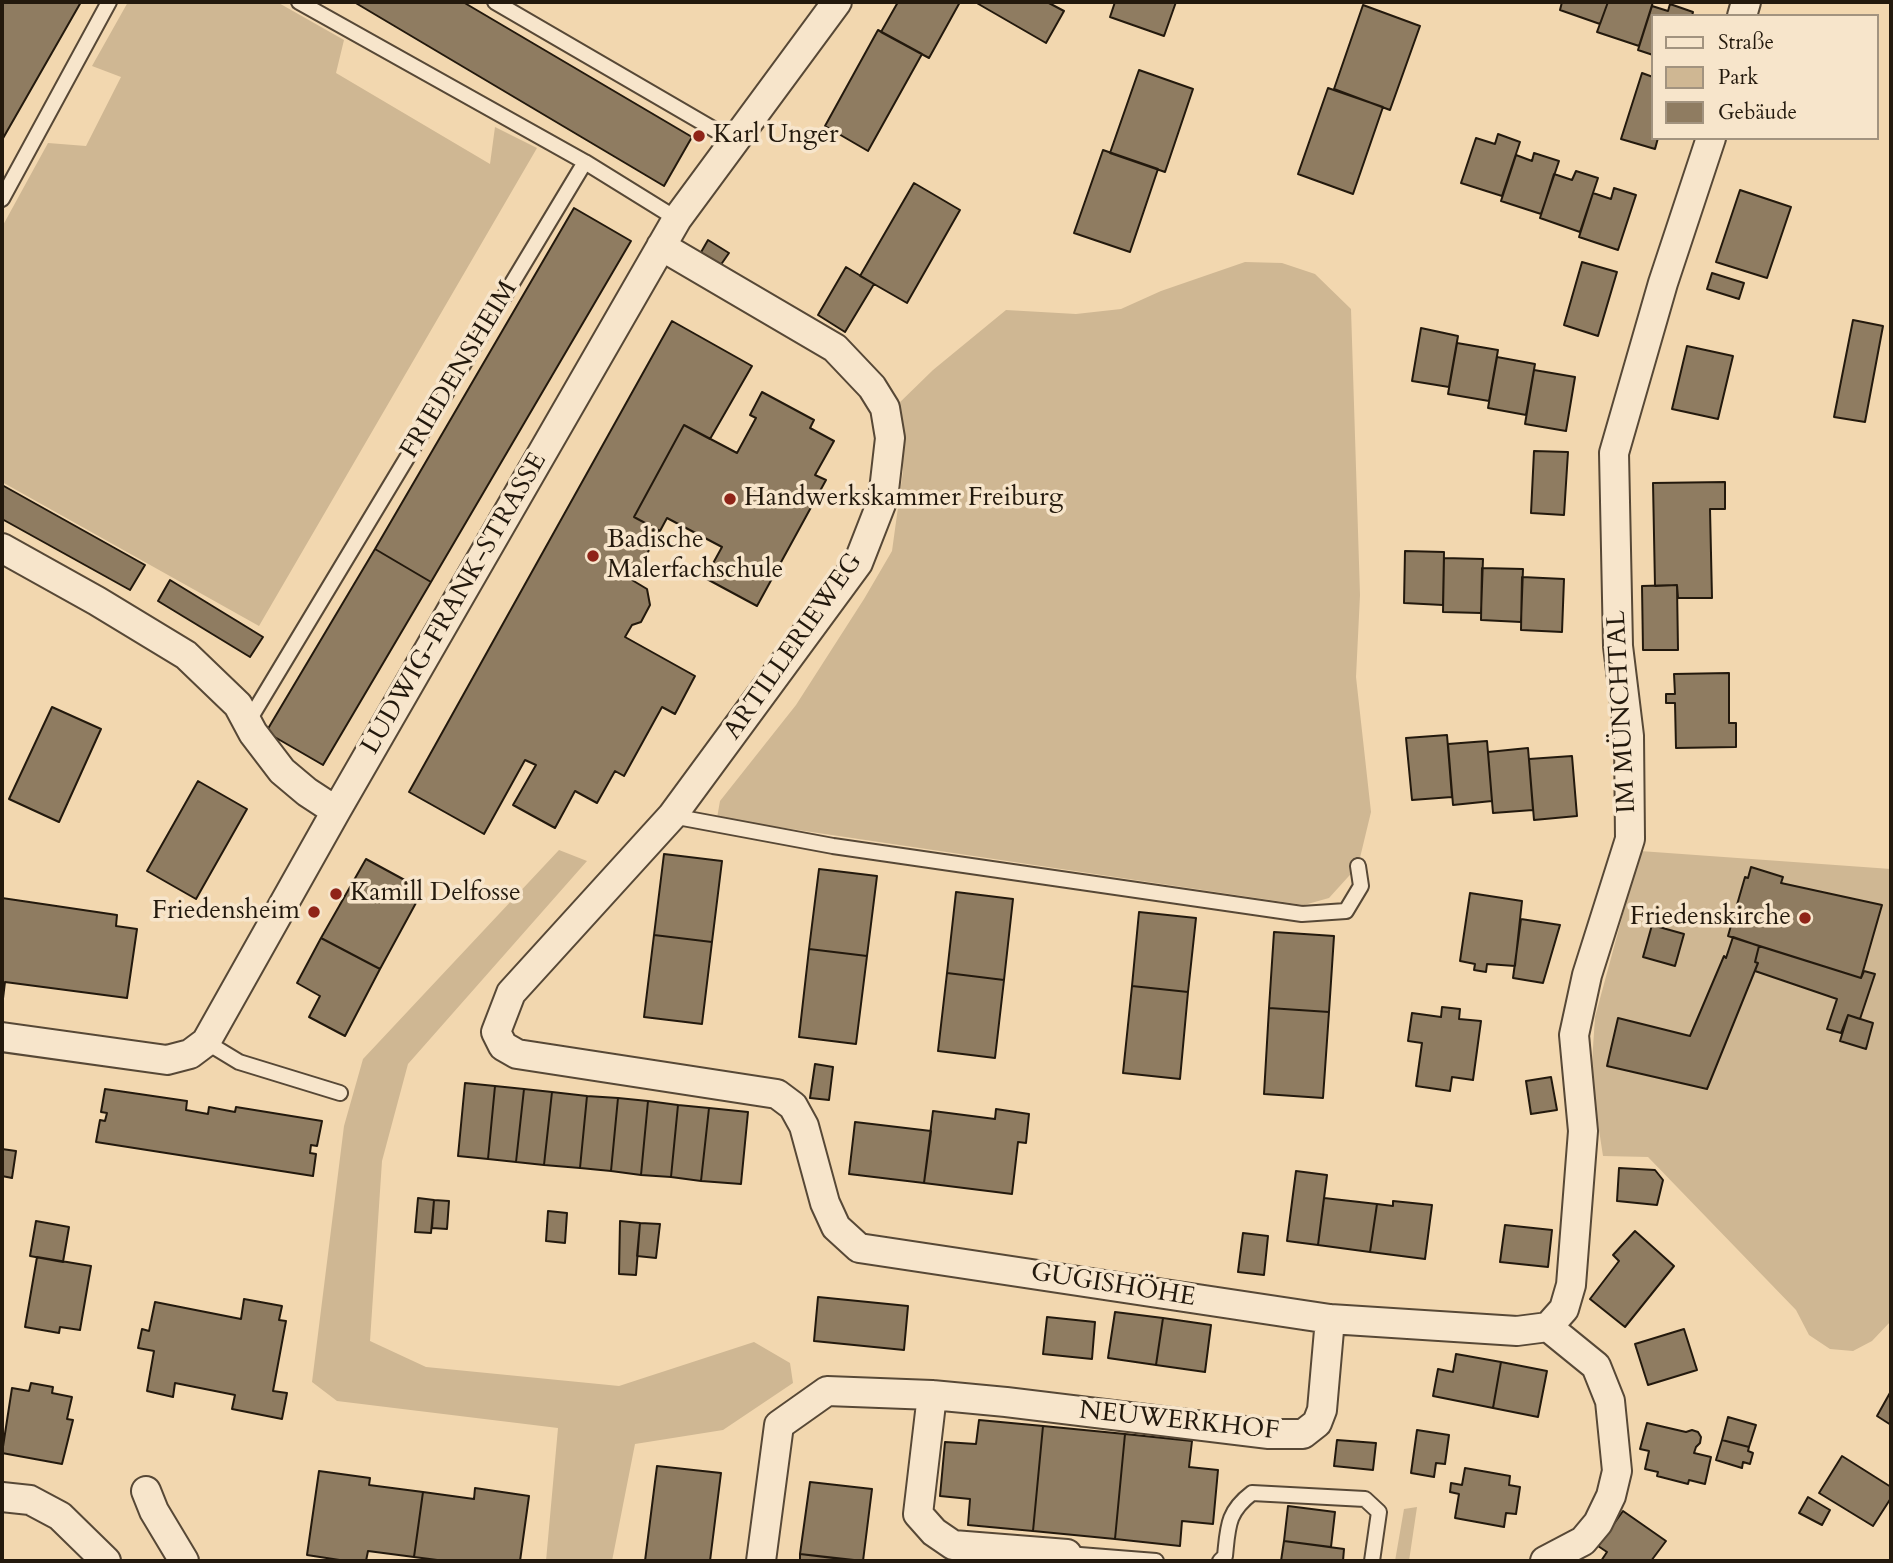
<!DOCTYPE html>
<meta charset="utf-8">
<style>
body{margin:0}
#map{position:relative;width:1893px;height:1563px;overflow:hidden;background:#f2d7af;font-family:Cardo,serif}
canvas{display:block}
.frame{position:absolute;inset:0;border:4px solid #23190d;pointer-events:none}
.legend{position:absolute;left:1651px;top:14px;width:228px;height:126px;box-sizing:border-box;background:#f7e5cb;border:2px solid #a2937f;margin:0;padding:9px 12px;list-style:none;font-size:21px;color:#23190d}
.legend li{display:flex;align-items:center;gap:14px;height:35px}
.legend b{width:35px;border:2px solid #a2937f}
</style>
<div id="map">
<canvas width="1893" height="1563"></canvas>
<div class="frame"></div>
<ul class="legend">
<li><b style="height:9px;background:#f7e5cb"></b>Straße</li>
<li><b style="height:19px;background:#cfb793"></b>Park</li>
<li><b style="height:19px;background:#8f7c61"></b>Gebäude</li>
</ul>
</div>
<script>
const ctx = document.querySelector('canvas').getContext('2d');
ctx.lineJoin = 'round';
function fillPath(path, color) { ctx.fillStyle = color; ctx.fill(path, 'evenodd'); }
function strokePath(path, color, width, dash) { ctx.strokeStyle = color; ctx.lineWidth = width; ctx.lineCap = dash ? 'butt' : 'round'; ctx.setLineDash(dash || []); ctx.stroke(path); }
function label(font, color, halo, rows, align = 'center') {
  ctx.font = font + ' Cardo,serif'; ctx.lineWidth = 7; ctx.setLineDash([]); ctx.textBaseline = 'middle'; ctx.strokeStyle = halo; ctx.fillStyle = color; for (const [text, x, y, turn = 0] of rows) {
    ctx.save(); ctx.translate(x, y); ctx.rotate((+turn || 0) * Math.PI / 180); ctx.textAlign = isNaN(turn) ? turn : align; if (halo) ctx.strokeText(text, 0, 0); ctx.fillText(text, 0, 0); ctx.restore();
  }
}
fillPath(new Path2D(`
 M128 2H277L344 40 336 73 490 164 495 127 537 148 259 626 2 482V227L48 143 86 146 121 77 92 66Z
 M1245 262 1282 263 1315 274 1351 309 1360 595 1356 677 1371 812 1358 866 1329 898 1304 905 717 818 720 801 796 705 864 599 892 551 903 471 895 407 933 370 1006 310 1076 314 1121 309 1161 291Z
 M559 850 587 861 408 1064 382 1161 370 1341 426 1367 619 1386 754 1342 790 1363 793 1383 723 1430 635 1444 612 1561H546L558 1428 337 1401 312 1382 344 1126 363 1059Z
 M1640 851 1891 869V1321L1872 1341 1853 1351 1830 1349 1809 1335 1796 1310 1648 1157 1603 1156 1591 1078 1595 1017Z
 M1417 1507 1409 1561H1395L1404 1509Z`), '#cfb793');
const building = new Path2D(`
 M2 2H81L2 140Z
 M354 2H463L692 137 664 186Z
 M898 2H960L929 58 881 32Z
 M975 2H1047L1064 11 1046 43Z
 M1115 2H1176L1164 36 1110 17Z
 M1562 2H1608L1600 24 1560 10Z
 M1608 2H1653L1639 46 1597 32Z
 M1670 4 1693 12 1692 16H1653V55L1638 50 1652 6 1668 11Z
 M1363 5 1420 26 1390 110 1334 89Z
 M878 30 922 54 868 151 825 126Z
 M1139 70 1193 89 1165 172 1110 153Z
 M1642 73 1653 77V138H1658L1655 149 1621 139Z
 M1328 88 1383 107 1353 194 1298 174Z
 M1498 134 1520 142 1502 196 1461 183 1476 138 1495 144Z
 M1103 150 1158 169 1130 252 1074 233Z
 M1534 153 1559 161 1541 214 1501 201 1516 155 1532 161Z
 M1576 171 1598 178 1580 232 1540 218 1554 174 1572 180Z
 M914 183 960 210 907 303 860 276Z
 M1614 188 1636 195 1618 250 1579 237 1593 193 1611 199Z
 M1740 190 1791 207 1767 278 1716 262Z
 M574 208 631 241 431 582 375 549Z
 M708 240 729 253 720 266 700 254Z
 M1582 262 1617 272 1598 336 1564 325Z
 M846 267 874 284 845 332 818 315Z
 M1712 273 1744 283 1739 299 1707 289Z
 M1853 320 1883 326 1865 422 1834 417Z
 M672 321 752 366 710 439 684 425 634 517 660 531 632 580 647 589 650 605 641 622 632 625 625 637 695 676 675 714 662 707 624 776 615 771 597 803 575 791 555 828 513 805 536 765 525 760 484 834 409 792Z
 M1421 328 1458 336 1449 387 1412 381Z
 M1457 343 1498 350 1489 401 1448 394Z
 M1687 346 1733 356 1718 419 1672 409Z
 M1497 357 1535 364 1526 415 1488 408Z
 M1534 370 1575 377 1566 431 1525 424Z
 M762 392 814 420 810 428 834 441 815 475 826 480 757 606 705 578 722 547 667 518 660 531 634 517 684 425 737 453 756 418 750 415Z
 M1534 451 1568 452 1564 515 1531 513Z
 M1725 482V509H1710L1712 598H1678L1677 585 1655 586 1653 483Z
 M2 485 145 565 130 590 2 519Z
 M375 549 431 582 323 765 266 732Z
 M1405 551 1444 552 1443 605 1404 603Z
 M1444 558 1483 559 1481 613 1443 612Z
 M1482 568 1523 569 1521 622 1481 620Z
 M1522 577 1564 579 1562 632 1521 630Z
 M170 580 263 637 250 657 158 601Z
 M1677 585 1678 650H1643L1642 586Z
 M1729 673V723H1736V747L1676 748 1675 703H1666V694H1675L1674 674Z
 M52 707 101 729 59 822 9 799Z
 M1447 735 1452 797 1412 800 1406 738Z
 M1487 741 1492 801 1453 805 1448 744Z
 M1528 748 1533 810 1493 813 1488 752Z
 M1572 756 1577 816 1534 820 1529 759Z
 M198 781 247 809 196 899 147 871Z
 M664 854 722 861 712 942 654 935Z
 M366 859 423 890 380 969 321 938Z
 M1751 867 1783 877 1781 883 1882 905 1861 978 1728 936 1745 877 1748 878Z
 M819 869 877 876 867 956 809 949Z
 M956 892 1013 899 1004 980 947 973Z
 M1470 893 1522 901 1515 966 1487 964 1486 972 1474 970 1475 964 1460 961Z
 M2 898 117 915 116 926 137 929 127 998 5 982 2 1007Z
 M1139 912 1196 918 1188 992 1132 986Z
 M1521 919 1560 925 1543 983 1513 978Z
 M1652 925 1684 934 1675 966 1643 957Z
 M1274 932 1334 936 1329 1012 1269 1008Z
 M654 935 712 942 702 1024 644 1017Z
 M1733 937 1759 946 1755 962 1758 963 1707 1089 1607 1066 1618 1018 1690 1036 1724 956 1726 958Z
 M321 938 380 969 345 1036 309 1017 320 996 297 983Z
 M1759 946 1861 978 1864 971 1875 974 1860 1019 1848 1015 1841 1033 1827 1029 1837 999 1755 971 1758 963 1755 962Z
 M809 949 867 956 856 1044 799 1037Z
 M947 973 1004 980 995 1058 938 1051Z
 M1132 986 1188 992 1180 1079 1123 1073Z
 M1442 1007 1460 1009 1459 1019 1481 1021 1473 1080 1452 1077 1450 1091 1416 1086 1422 1043 1408 1041 1412 1013 1441 1017Z
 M1269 1008 1329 1012 1323 1098 1264 1094Z
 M1848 1015 1873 1023 1866 1049 1840 1041Z
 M815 1064 833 1067 829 1100 810 1098Z
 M1551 1077 1557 1110 1531 1114 1526 1081Z
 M465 1083 495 1086 488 1159 458 1156Z
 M495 1086 524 1089 516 1162 488 1159Z
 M105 1089 187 1101 186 1110 208 1114 209 1107 235 1112 236 1107 322 1121 317 1146 311 1145 310 1153 316 1154 313 1176 96 1142 100 1120 105 1121 107 1113 101 1112Z
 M524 1089 552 1092 544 1165 516 1162Z
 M552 1092 587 1096 580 1168 544 1165Z
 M587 1096 618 1098 611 1171 580 1168Z
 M618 1098 648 1101 641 1175 611 1171Z
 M648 1101 678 1105 671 1177 641 1175Z
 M678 1105 709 1108 701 1181 671 1177Z
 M709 1108 748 1112 741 1184 701 1181Z
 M996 1109 1029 1114 1026 1143 1018 1142 1012 1194 924 1183 933 1111 995 1119Z
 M855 1122 931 1131 924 1183 849 1174Z
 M2 1149 16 1151 12 1178 2 1176Z
 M1619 1168 1655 1170 1663 1180 1657 1205 1617 1201Z
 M1296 1171 1327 1175 1318 1245 1287 1241Z
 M418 1198 434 1200 431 1233 415 1232Z
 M1324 1198 1377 1204 1370 1252 1318 1245Z
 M434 1200 449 1201 447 1229 432 1228Z
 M1393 1201 1432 1205 1425 1259 1370 1252 1377 1204 1393 1206Z
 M548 1211 567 1213 565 1243 546 1241Z
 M36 1221 69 1227 63 1262 30 1256Z
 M620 1221 640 1223 636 1275 619 1274Z
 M640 1223 660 1224 656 1258 637 1256Z
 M1505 1225 1552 1230 1548 1267 1500 1262Z
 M1635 1231 1674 1266 1625 1327 1590 1299 1619 1261 1613 1255Z
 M1243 1233 1268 1236 1264 1275 1238 1272Z
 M37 1257 91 1266 80 1330 60 1327 59 1333 25 1327Z
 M818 1297 908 1306 904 1350 814 1341Z
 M244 1299 282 1306 279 1320 286 1321 273 1391 287 1393 282 1419 232 1409 235 1395 175 1383 173 1397 147 1391 154 1351 138 1348 142 1329 149 1331 155 1302 241 1319Z
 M1115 1312 1163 1318 1156 1365 1108 1358Z
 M1047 1317 1095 1322 1092 1359 1043 1354Z
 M1163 1318 1211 1325 1205 1372 1156 1365Z
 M1684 1329 1697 1370 1648 1385 1635 1344Z
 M1456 1354 1501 1362 1493 1408 1433 1396 1438 1369 1453 1372Z
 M1501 1362 1547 1371 1538 1417 1493 1408Z
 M31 1383 53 1387 52 1393 72 1397 67 1419 73 1420 62 1464 2 1453 12 1388 29 1391Z
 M1891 1391V1425L1877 1416Z
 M1728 1417 1756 1425 1749 1447 1722 1440Z
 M979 1420 1043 1426 1033 1531 968 1525 970 1499 940 1496 945 1442 976 1444Z
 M1647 1423 1686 1432 1692 1430 1698 1432 1701 1437 1700 1443 1696 1447 1694 1453 1711 1457 1705 1484 1689 1480 1688 1484 1657 1476 1658 1472 1645 1469 1649 1451 1640 1449Z
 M1043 1426 1125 1434 1115 1539 1033 1531Z
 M1417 1430 1449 1435 1445 1464 1436 1463 1434 1477 1411 1473Z
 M1125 1434 1192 1441 1189 1467 1218 1470 1213 1524 1182 1521 1180 1546 1115 1539Z
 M1337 1440 1376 1443 1373 1470 1334 1466Z
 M1722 1440 1749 1447 1748 1451 1753 1453 1750 1464 1743 1462 1742 1468 1716 1460Z
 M1842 1456 1891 1487V1498L1873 1526 1819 1493Z
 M657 1466 721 1473 710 1561H645Z
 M1465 1468 1510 1476 1509 1485 1520 1487 1516 1514 1506 1513 1504 1527 1455 1518 1459 1494 1450 1492 1451 1483 1462 1485Z
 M319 1471 370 1478 369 1485 423 1492 414 1557 368 1551 366 1561H346L307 1555Z
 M810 1482 872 1489 863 1561 800 1554Z
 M475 1488 529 1496 520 1561H445L414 1557 423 1492 474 1499Z
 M1808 1497 1830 1510 1822 1525 1799 1513Z
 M1288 1506 1335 1512 1331 1547 1284 1541Z
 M1623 1511 1666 1541 1651 1561H1601L1607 1552 1598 1546Z
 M1284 1541 1344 1549 1343 1561H1281Z
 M800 1554 858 1561H800Z`);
fillPath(building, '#8f7c61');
strokePath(building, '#23190d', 2);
const lane = new Path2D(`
 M299 2 585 162 677 219
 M495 2 734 141
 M2 199 109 2
 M248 722 585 162
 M672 816 833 846 1302 914 1346 911 1361 886 1358 866
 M206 1042 239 1062 340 1093
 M1066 1558 1067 1554 1156 1561
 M1220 1561 1225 1556C1228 1527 1227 1512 1252 1493L1365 1499 1379 1512 1372 1561`);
const street = new Path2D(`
 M1742 16 1746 2
 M661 246 835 348 872 387 885 408 890 438 883 499 858 563 672 816 511 993 496 1032 503 1046 517 1054 777 1094 793 1106 804 1126 825 1203 836 1227 859 1248 1330 1319 1517 1331 1548 1327 1596 1366 1610 1401 1617 1471 1611 1496 1598 1523 1583 1541 1545 1561
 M2 548 97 601 186 655 238 705 253 733 282 771 307 792 336 811
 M2 1037 167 1060 190 1054 206 1042 336 811 677 219 837 2
 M1548 1327 1564 1309 1571 1285 1583 1131 1574 1035 1587 975 1630 839 1629 736 1618 646 1614 453 1663 283 1711 138
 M932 1395 918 1514 934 1532 953 1545 1067 1554
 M146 1491 154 1511 184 1561
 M2 1497 30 1500 60 1516 106 1561
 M761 1561 779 1425 827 1391 932 1395 1006 1402 1269 1434H1303L1317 1423 1322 1410 1330 1319`);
strokePath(lane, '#574836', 18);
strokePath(street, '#574836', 32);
strokePath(lane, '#f7e5cb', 14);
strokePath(street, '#f7e5cb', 28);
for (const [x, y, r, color] of [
 [699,136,7,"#8f2418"],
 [730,499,7,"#8f2418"],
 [593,556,7,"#8f2418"],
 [336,894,7,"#8f2418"],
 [314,912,7,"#8f2418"],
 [1805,918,7,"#8f2418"]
]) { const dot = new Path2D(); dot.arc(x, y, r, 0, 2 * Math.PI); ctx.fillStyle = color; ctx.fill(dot); strokePath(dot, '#f7e5cb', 2.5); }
label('26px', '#23190d', '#f7e5cb', [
 ["Karl Unger",713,136],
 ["Handwerkskammer Freiburg",744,499],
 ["Badische",607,541],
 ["Malerfachschule",607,571],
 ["Kamill Delfosse",350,894],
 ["Friedensheim",300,912,"right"],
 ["Friedenskirche",1791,918,"right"]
], 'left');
label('26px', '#23190d', '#f7e5cb', [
 ["FRIEDENSHEIM",460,370,-59],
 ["LUDWIG-FRANK-STRASSE",455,604,-60],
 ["ARTILLERIEWEG",794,647,-55],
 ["IM MÜNCHTAL",1623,712,-93],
 ["GUGISHÖHE",1113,1286,9],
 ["NEUWERKHOF",1179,1422,6]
]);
</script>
